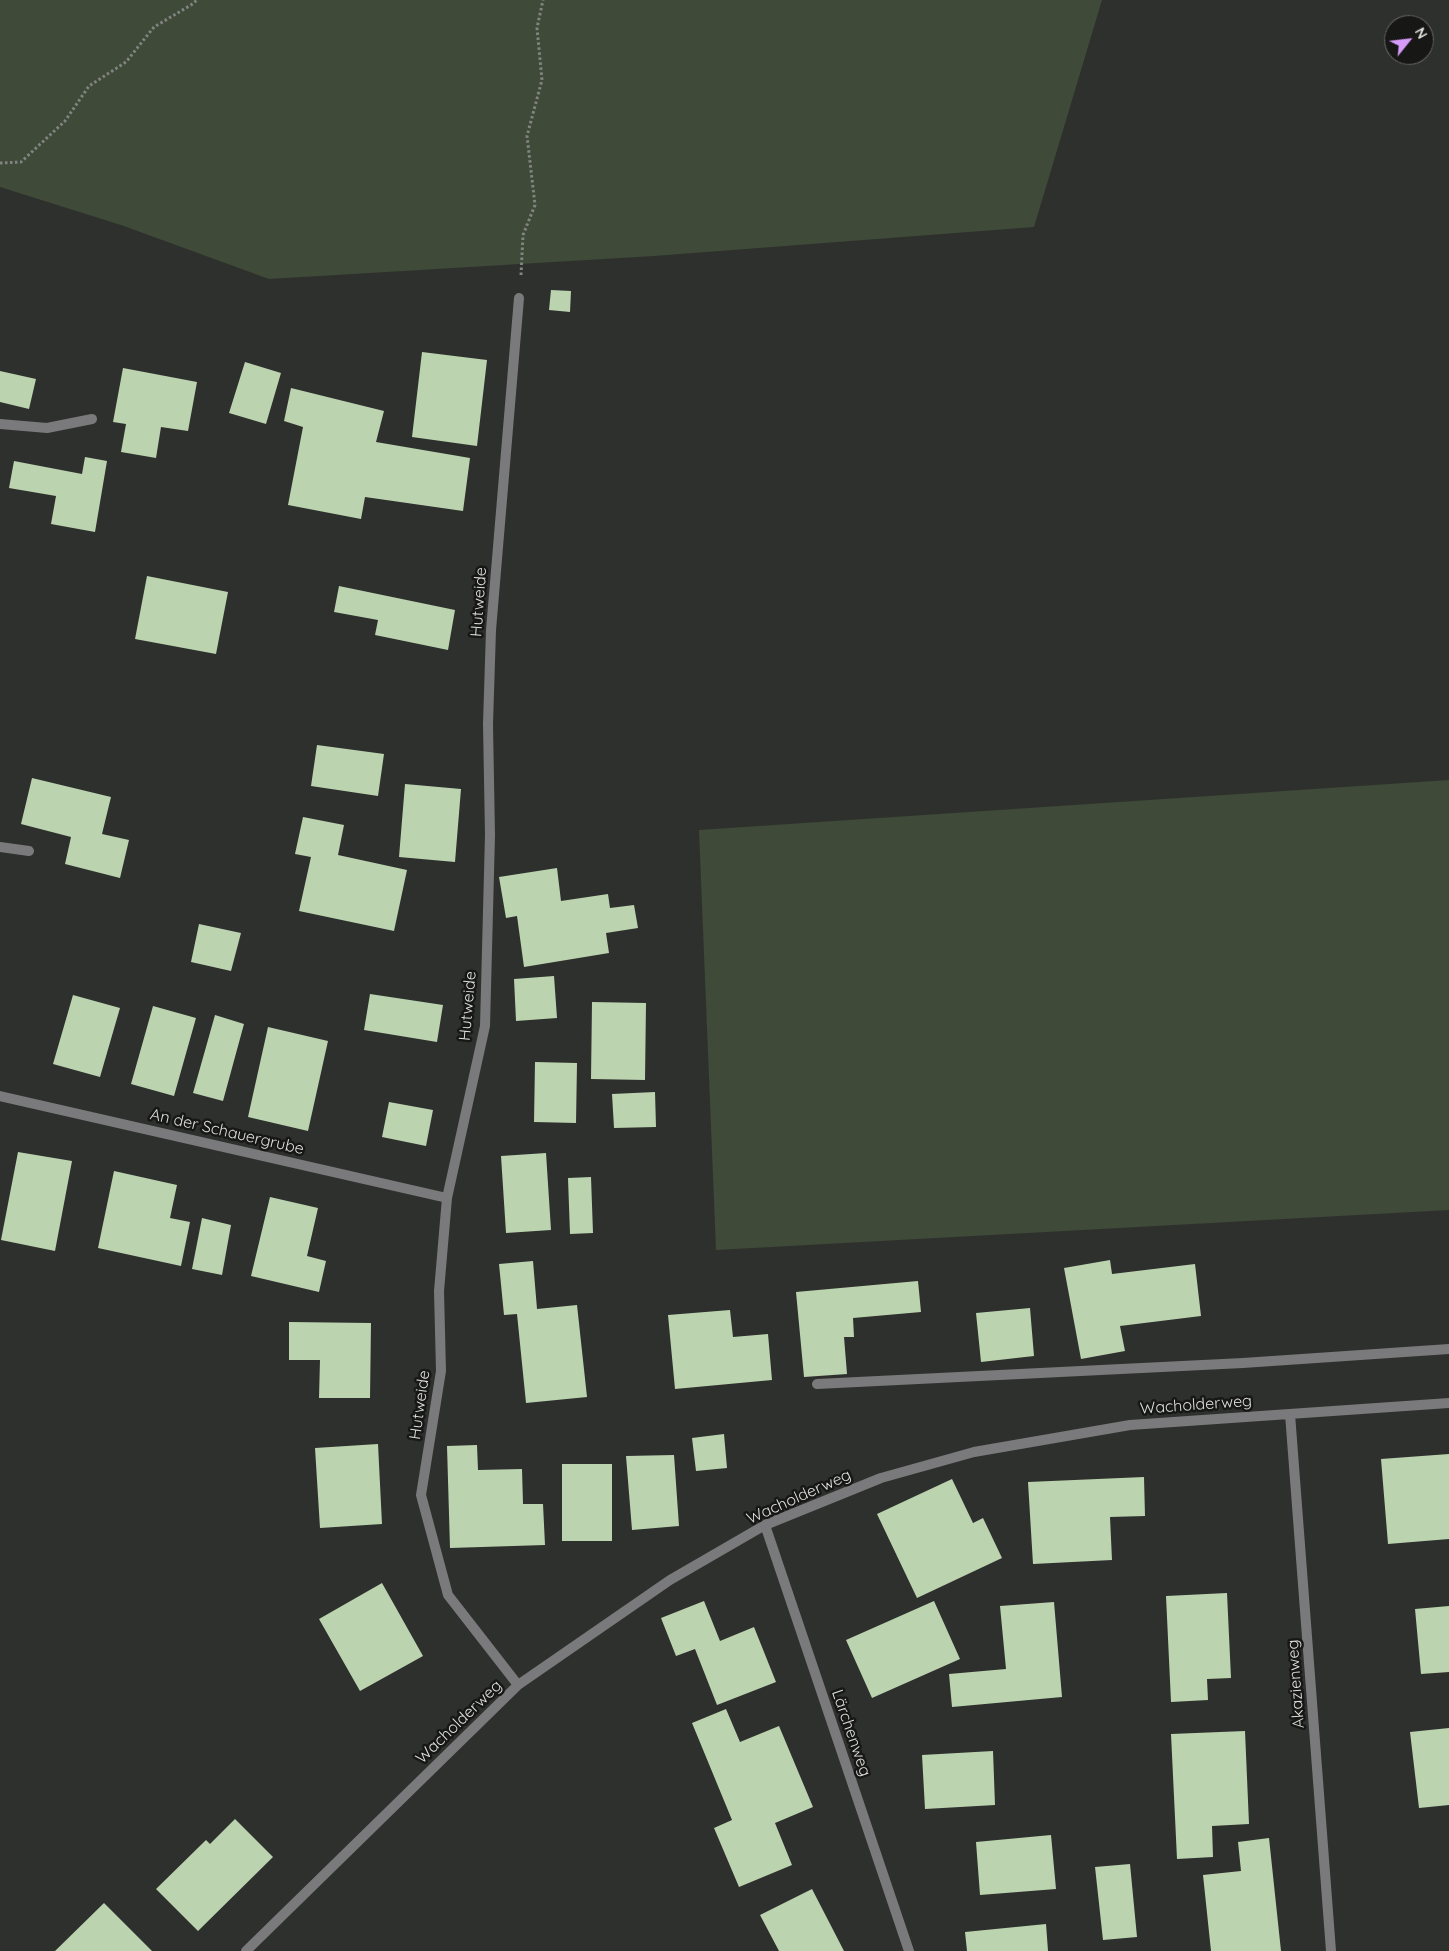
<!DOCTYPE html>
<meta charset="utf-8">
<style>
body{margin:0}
#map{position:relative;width:1449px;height:1951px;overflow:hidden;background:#2e302d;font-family:Quicksand,sans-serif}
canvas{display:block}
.north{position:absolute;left:1384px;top:15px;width:50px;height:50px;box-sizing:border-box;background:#171816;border:1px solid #676866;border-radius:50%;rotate:61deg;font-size:14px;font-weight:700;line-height:20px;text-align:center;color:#dedfde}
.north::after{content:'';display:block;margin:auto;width:18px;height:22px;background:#d79bf9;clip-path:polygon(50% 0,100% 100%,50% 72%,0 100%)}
</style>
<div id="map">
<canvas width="1449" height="1951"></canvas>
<div class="north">N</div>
</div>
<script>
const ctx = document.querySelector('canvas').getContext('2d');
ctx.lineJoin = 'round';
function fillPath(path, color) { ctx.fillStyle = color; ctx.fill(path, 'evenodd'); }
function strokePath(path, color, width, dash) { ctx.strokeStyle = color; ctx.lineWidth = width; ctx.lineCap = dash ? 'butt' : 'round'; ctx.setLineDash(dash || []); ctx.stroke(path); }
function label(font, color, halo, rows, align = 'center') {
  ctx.font = font + ' Quicksand,sans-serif'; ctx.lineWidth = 5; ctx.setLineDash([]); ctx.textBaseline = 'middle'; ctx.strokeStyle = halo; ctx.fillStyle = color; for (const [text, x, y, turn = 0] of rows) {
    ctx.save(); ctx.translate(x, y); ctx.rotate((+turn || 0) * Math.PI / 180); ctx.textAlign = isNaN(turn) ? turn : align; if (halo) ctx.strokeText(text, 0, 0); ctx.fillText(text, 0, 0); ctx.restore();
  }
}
fillPath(new Path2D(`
 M0 0H1102L1034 227 654 256 269 279 121 225 0 187Z
 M1449 780V1210L716 1250 699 830Z`), '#3f4a38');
fillPath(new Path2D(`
 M551 290 571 291 570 312 549 310Z
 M422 352 487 360 477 446 412 437Z
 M245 362 281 373 266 424 229 413Z
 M123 368 197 382 188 431 161 427 156 458 121 452 126 424 113 422Z
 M0 371 36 379 29 409 0 402Z
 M291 388 384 411 376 442 470 458 463 511 365 497 361 519 288 505 303 427 284 421Z
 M85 457 107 461 95 532 51 524 56 496 9 488 14 461 82 474Z
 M147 576 228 592 216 654 135 639Z
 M339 586 455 610 448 650 375 635 378 620 334 612Z
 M317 745 384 754 378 796 311 786Z
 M32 778 111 797 102 834 129 840 120 878 65 864 71 837 21 824Z
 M405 784 461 789 455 862 399 857Z
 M303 817 344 825 338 855 407 870 394 931 299 911 311 857 295 854Z
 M557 868 561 901 608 894 610 908 634 905 638 928 606 933 609 953 524 967 517 916 506 918 499 877Z
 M199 924 241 933 231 971 191 962Z
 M554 976 557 1018 516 1021 514 979Z
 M370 994 443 1005 437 1042 364 1030Z
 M73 995 120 1008 100 1077 53 1064Z
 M592 1002 646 1003 645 1080 591 1079Z
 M153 1006 196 1018 174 1096 131 1084Z
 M215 1015 244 1024 223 1101 193 1093Z
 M268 1027 328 1041 308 1131 248 1117Z
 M535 1062 577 1063 576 1123 534 1122Z
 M655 1092 656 1127 614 1128 612 1094Z
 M389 1102 433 1110 426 1146 382 1137Z
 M18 1152 72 1161 55 1251 1 1240Z
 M546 1153 551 1230 506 1233 501 1156Z
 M114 1171 177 1185 170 1218 190 1222 181 1266 98 1248Z
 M591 1177 593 1233 570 1234 568 1178Z
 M270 1197 318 1208 307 1256 326 1261 319 1292 251 1276Z
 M202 1218 231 1225 222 1275 192 1269Z
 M1110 1260 1112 1274 1195 1264 1201 1316 1120 1326 1125 1351 1081 1359 1064 1268Z
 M533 1261 537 1309 577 1305 587 1397 526 1403 517 1314 504 1315 499 1264Z
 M918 1281 921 1312 853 1318 854 1337H844L847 1374 804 1377 796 1292Z
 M1030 1308 1034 1356 981 1362 976 1313Z
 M730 1310 733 1337 768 1334 772 1380 675 1389 668 1315Z
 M289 1322 371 1323 370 1398H319L320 1360H289Z
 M724 1434 727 1468 696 1471 692 1438Z
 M378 1444 382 1524 320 1528 315 1448Z
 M477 1445 478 1470 522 1469 523 1504H543L545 1545 450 1548 447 1446Z
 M1449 1454V1539L1388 1544 1381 1459Z
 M674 1455 679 1526 632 1530 626 1456Z
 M562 1464H612V1541H562Z
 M1144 1477 1145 1516 1110 1517 1112 1560 1033 1564 1028 1482Z
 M952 1479 973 1523 983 1518 1002 1558 917 1598 877 1514Z
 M382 1583 423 1656 360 1691 319 1619Z
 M1227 1593 1231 1678 1207 1679 1208 1700 1171 1702 1166 1596Z
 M704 1601 720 1641 754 1627 776 1682 717 1705 695 1649 676 1656 661 1618Z
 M934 1601 960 1659 872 1698 846 1640Z
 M1054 1602 1062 1697 952 1707 949 1674 1006 1669 1000 1606Z
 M1449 1606V1672L1421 1674 1415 1609Z
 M726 1709 740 1742 779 1726 813 1807 775 1823 792 1865 739 1887 714 1828 732 1820 692 1723Z
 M1449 1728V1805L1419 1808 1410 1732Z
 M1245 1731 1249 1824 1212 1826 1213 1857 1177 1859 1171 1734Z
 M993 1751 995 1805 925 1809 922 1755Z
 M235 1819 273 1857 198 1931 156 1889 206 1840 210 1844Z
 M1051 1835 1056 1889 980 1895 976 1842Z
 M1269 1838 1281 1951H1211L1203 1875 1241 1871 1238 1842Z
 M1130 1864 1137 1937 1103 1940 1095 1867Z
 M812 1889 844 1951H779L760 1915Z
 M104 1903 152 1951H55Z
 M1046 1924 1048 1951H967L965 1932Z`), '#bcd3b0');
strokePath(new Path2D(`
 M0 163 21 162 65 121 89 86 126 62 154 27 191 5 197 0
 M521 275 523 235 535 205 527 136 542 80 537 28 543 0`), '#838482', 3, [2.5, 2.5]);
strokePath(new Path2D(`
 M0 424 47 428 92 419
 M0 847 29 851`), '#7a797b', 10);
strokePath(new Path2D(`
 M0 1096 447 1198
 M817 1384 1243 1363 1449 1349
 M1290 1414 1331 1951
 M765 1525 909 1951
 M518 1685 448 1595 421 1495 441 1371 439 1291 447 1198 485 1026 490 835 488 724 491 630 519 298
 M246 1951 518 1685 670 1580 765 1525 881 1478 974 1452 1130 1425 1449 1403`), '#7a797b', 10);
label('16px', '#dedfde', '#171816', [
 ["Hutweide",479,602,-86],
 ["Hutweide",468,1006,-85],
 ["An der Schauergrube",227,1132,13],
 ["Hutweide",420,1405,-82],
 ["Wacholderweg",1196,1405,-4],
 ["Wacholderweg",799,1497,-24],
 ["Akazienweg",1296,1684,-94],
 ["Wacholderweg",459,1722,-44],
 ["Lärchenweg",851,1733,71]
]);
</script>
